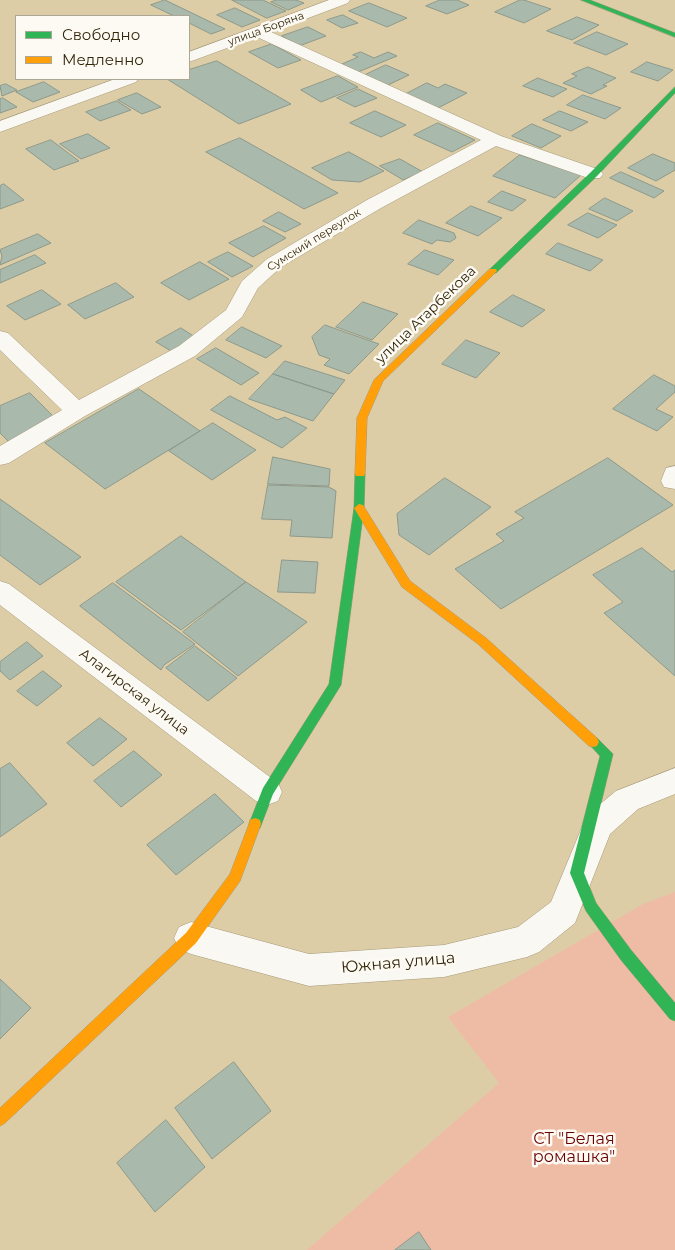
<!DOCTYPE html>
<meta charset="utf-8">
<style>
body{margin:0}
#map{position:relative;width:675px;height:1250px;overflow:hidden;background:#ddcda7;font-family:Montserrat,sans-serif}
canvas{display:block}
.legend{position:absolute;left:15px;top:15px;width:175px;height:65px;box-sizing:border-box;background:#fdfaf4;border:1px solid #aca696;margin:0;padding:6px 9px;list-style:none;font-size:15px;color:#32270a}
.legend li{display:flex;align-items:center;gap:10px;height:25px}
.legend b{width:25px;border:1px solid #aca696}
</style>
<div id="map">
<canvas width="675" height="1250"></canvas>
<ul class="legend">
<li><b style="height:6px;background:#30b455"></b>Свободно</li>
<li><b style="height:6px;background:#ff9f0a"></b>Медленно</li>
</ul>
</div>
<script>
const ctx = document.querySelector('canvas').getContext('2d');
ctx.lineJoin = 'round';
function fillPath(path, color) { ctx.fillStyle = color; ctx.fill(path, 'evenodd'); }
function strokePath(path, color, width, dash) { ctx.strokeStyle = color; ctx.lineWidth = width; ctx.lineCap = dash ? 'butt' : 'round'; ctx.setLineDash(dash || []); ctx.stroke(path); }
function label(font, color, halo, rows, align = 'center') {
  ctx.font = font + ' Montserrat,sans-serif'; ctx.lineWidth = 5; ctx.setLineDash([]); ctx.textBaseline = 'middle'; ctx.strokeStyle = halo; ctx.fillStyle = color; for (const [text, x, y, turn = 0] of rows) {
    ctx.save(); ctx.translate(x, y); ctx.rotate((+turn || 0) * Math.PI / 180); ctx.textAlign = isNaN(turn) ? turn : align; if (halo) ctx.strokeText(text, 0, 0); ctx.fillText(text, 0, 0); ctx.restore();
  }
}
fillPath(new Path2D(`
 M675 892V1250H307L499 1083 448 1017 643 904Z`), '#eebca4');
const building = new Path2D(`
 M165 0 225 29 211 34 189 23V16H174L151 5Z
 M232 0H263L286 11 267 18Z
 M277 0H296L304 3 288 10 271 2Z
 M440 0H457L469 5 447 14 426 6Z
 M520 0H524L551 9 524 23 495 12Z
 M369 3 407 18 387 27 349 11Z
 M235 8 260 20 242 27 217 15Z
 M343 15 358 23 342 28 327 20Z
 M577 17 599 25 572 40 547 31Z
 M308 27 326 36 299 46 282 36Z
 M597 32 628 44 606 55 574 43Z
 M272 44 301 60 278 68 249 52Z
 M361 52 374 58 388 52 397 56 358 72 342 64 358 57 353 55Z
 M217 61 291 104 239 124 167 79H189V70Z
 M647 62 673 70 658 81 631 72Z
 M386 65 409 75 388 85 365 75Z
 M588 67 616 78 603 85 607 86 591 94 563 83 577 76 572 74Z
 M338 76 358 87 321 102 301 90Z
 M538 78 567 89 553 97 523 86Z
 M44 82 60 92 33 102 16 92Z
 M427 83 438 88 445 84 467 93 438 108 406 94Z
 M6 84 17 90 2 96 0 86Z
 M358 89 377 98 355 107 337 98Z
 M137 93 161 107 142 114 118 100Z
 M583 95 621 108 605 119 567 105Z
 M3 98 17 107 0 113V99Z
 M117 101 131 110 100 121 86 112Z
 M375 111 406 125 381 137 350 123Z
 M560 111 588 122 571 131 543 120Z
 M438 123 475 140 452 152 414 135Z
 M532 124 561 136 541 148 512 136Z
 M88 134 110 148 81 159 60 144Z
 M240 138 338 193 304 209 206 152Z
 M51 140 79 161 54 170 26 149Z
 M349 152 384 171 360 182 332 180 312 168Z
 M653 154 675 163V170L656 181 628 168Z
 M520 155 581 175 555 198 493 176Z
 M400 159 423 172 403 180 380 166Z
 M621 172 664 191 654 198 610 178Z
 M4 184 24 200 0 209V186Z
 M502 191 526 200 512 211 488 202Z
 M605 198 633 211 617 221 589 209Z
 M471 206 502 218 478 236 446 223Z
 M279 212 301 224 285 232 263 221Z
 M588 213 617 225 598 238 568 225Z
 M419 220 454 233 456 238 450 242 437 240 432 244 403 233Z
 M264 226 286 238 253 257 229 243Z
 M38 234 51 243 0 265 2 256 0 250Z
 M558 243 603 260 590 271 546 254Z
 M425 250 454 260 438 275 408 264Z
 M228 252 253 266 232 277 208 262Z
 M35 255 46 263 0 283V270Z
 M200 262 229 279 189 300 161 283Z
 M116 283 134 297 85 319 68 305Z
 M42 290 61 304 25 320 7 306Z
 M513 295 545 310 522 327 490 312Z
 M363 302 398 314 372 340 336 327Z
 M325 325 379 344 349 374 324 365 330 359 319 355 312 337Z
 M242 327 282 346 266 358 226 340Z
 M181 328 195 337 171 351 156 342Z
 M466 340 500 353 476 378 442 364Z
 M216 348 259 373 241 385 197 359Z
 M285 361 345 380 334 394 273 374Z
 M273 374 334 394 313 421 249 399Z
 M654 375 675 386V392L656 409 673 417 657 431 613 409Z
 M139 389 200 431 105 489 45 443Z
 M30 393 57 420 9 442 0 433V406Z
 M230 396 277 420 285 417 307 428 282 448 211 410Z
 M213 423 256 450 212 480 169 451Z
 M273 457 330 469 329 486 268 484Z
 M608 458 673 505 501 609 455 569 504 541 496 534 524 518 515 512Z
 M445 478 491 507 429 555 399 535 397 514Z
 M268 485 329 487 336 491 332 538 290 536 292 520 262 519Z
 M0 499 81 557 40 585 0 555Z
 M181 536 246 582 181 630 116 582Z
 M642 548 672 572 675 570V676L604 613 623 602 593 575Z
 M282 560 318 562 315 593 278 592Z
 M246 582 307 622 238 676 183 632Z
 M113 583 195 644 164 665 161 670 80 606Z
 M27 642 43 656 10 680 0 671V662Z
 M195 646 237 678 208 701 166 668Z
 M43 671 62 686 37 706 17 691Z
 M100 718 127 739 93 766 67 743Z
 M134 751 162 775 121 807 94 781Z
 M10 763 47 804 0 837V769Z
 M215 794 244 822 176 875 147 845Z
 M0 979 31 1008 0 1039Z
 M234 1062 271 1111 212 1159 175 1108Z
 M166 1120 205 1167 155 1212 117 1163Z
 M419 1232 431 1250H395Z`);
fillPath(building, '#a9b9ab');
strokePath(building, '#8c998b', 1);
const street = new Path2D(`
 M329 0H350L348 3 271 32 501 136 600 170 603 174 600 178H588L496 146 381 208 281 267 258 288 242 317 195 356 85 416 9 463 0 465V446L62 410 0 350V331L8 333 79 400 179 346 226 310 242 281 267 259 367 200 481 140 257 37 189 62V52Z
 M115 79H138L136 82 0 132V121Z
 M675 466V489L664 487 661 481 666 468Z
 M0 581 9 584 278 783 282 792 278 801 267 805 256 801 0 605Z
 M675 768V794L638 809 610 834 575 923 539 952 527 957 444 977 309 986 191 954 179 949 174 938 179 927 191 922 309 954 444 945 518 927 551 902 587 815 616 791Z`);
const fast = new Path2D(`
 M581 0H590L675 33V37Z
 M675 87V93L597 176 496 273H490V269L591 172Z
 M360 471 365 474 364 508 341 685 273 794 260 828 255 830 250 828 249 824 263 788 329 684 354 508 355 474Z
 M593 737 597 738 613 754 584 873 596 903 631 950 675 1003V1021L670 1019 621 960 586 911 570 873 600 756 587 742 589 738Z`);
const slow = new Path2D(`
 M490 269H496L497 271 383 381 367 418 365 474 364 476H356L355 474 357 418 374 380Z
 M359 504 363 505 410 581 486 638 597 738 599 742 597 746 593 747 589 746 478 644 402 587 354 508Z
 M255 818 260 820 261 824 240 881 196 943 5 1123 0 1126V1108L186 933 230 874 249 824 250 820Z`);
strokePath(street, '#a4997a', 1);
strokePath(fast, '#a4997a', 1);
strokePath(slow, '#a4997a', 1);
fillPath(street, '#faf8f2');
fillPath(fast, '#30b455');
fillPath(slow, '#ff9f0a');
label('11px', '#32270a', '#fdfaf4', [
 ["улица Боряна",266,29,-20],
 ["Сумский переулок",314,240,-32]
]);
label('14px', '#32270a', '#fdfaf4', [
 ["улица Атарбекова",426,315,-44],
 ["Алагирская улица",134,692,37]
]);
label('16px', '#32270a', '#fdfaf4', [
 ["Южная улица",398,963,-5]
]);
label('16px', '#6a0102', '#fdfaf4', [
 ["СТ \"Белая",574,1139],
 ["ромашка\"",574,1157]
]);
</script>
